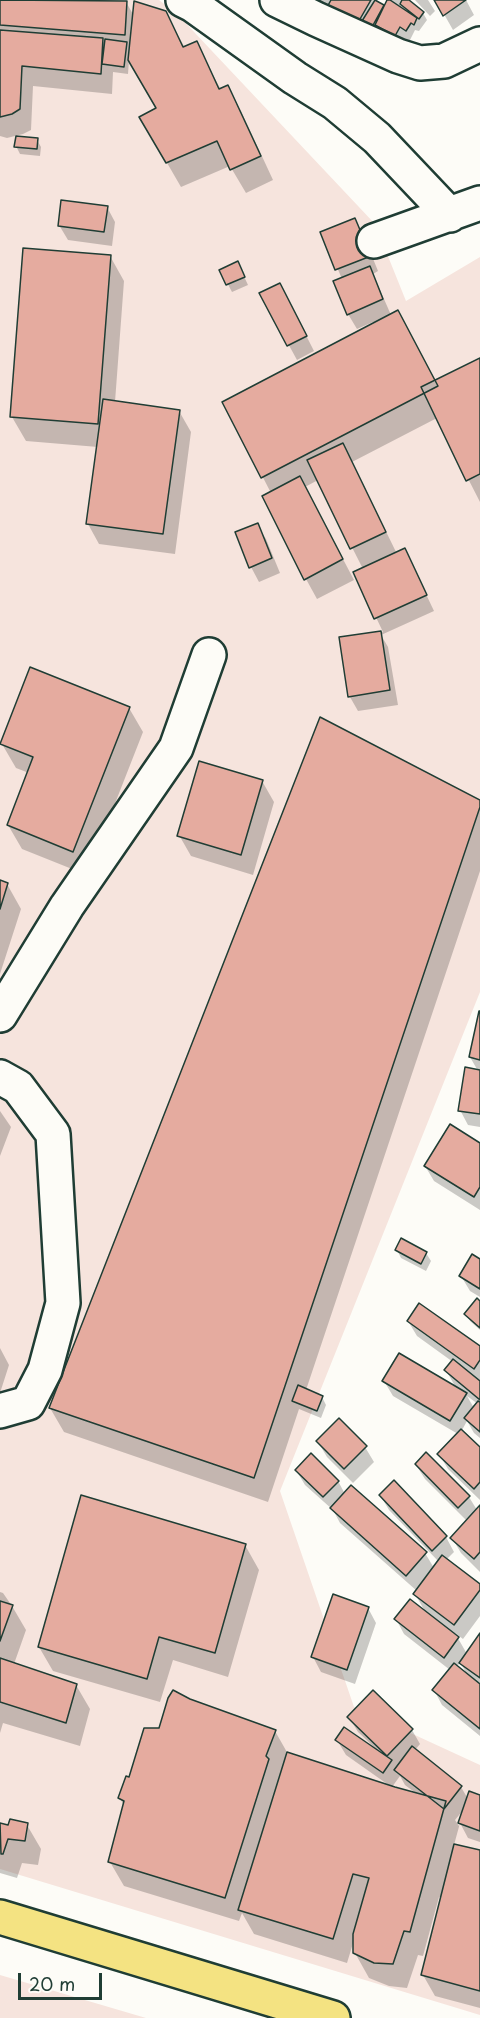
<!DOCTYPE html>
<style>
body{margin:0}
#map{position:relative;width:480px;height:2018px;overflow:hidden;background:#fdfcf7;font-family:"Playpen Sans",sans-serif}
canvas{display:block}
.scale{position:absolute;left:18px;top:1973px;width:84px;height:27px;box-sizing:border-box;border:3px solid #1f3d34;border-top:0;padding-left:8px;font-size:18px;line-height:21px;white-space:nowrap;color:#1f3d34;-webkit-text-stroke:4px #fdfcf7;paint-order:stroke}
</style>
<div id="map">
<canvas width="480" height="2018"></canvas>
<div class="scale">20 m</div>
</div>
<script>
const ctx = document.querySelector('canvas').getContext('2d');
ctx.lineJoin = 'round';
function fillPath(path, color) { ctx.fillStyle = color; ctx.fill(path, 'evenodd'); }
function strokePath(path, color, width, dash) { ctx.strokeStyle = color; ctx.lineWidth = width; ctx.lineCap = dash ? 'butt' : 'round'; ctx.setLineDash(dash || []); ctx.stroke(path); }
fillPath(new Path2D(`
 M0 0H159L179 16 375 224 406 301 480 257V992L280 1491 354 1707 480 1765V2015L0 1869Z
 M0 1975 146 2018H0Z`), '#f6e4dd');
fillPath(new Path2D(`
 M0 0H102L126 2 134 16 165 12 185 48 196 43 221 90 227 87 241 111 273 180 246 193 230 166 181 187 141 118 158 109 129 60 128 74 113 72 112 94 33 86 31 130 23 134 7 138 0 136Z
 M312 0H377L385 7 389 0H407L423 13 427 20 419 31 415 30 407 46 381 32 379 29 376 33Z
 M415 0H428L435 11 430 16Z
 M436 0H466L474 15 453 30Z
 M37 140 41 147 40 156 20 154 16 146Z
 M107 207 115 222 112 246 68 240 59 225Z
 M354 219 363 234 378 271 373 274 391 315 435 382 480 360V502L437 418 352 462 397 554 405 550 434 611 381 635 388 647 398 705 358 711 350 697 341 639 383 632 355 573 363 569 318 480 305 487 354 580 317 599 306 579 271 493 224 402 374 324 373 322 357 329 348 314 342 279 322 232Z
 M110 256 124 281 115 402 179 411 191 432 175 554 99 544 88 524 98 447 26 441 12 417Z
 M241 270 248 285 232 292 221 271Z
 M261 294 288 300 314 351 297 360Z
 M257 525 266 539 280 573 259 582 251 567Z
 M129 708 143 732 87 875 22 849 8 825 29 773 16 768 2 744Z
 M262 781 274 802 253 875 191 856 179 835Z
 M480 802V871L306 1390 322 1397 326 1405 321 1418 299 1409 268 1502 64 1432 50 1408Z
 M0 882 7 884 21 909 0 974Z
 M480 1014V1127L468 1125 460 1110 478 1071 470 1057Z
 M0 1111 11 1127 0 1156Z
 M480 1145V1210L434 1181 425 1166Z
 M397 1250 426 1253 431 1261 426 1271 401 1258Z
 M480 1261V1297L470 1291 461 1276Z
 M480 1303V1330L470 1321 466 1314Z
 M408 1321 480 1348V1438L474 1433 467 1421 461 1432 480 1449V1500L448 1469 439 1454 458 1434 393 1396 384 1381 456 1388 446 1370 453 1362 417 1336ZM467 1396 478 1404 474 1408Z
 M0 1348 9 1365 0 1393Z
 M318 1442 365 1447 374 1462 353 1483 327 1457Z
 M426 1454 469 1497 477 1510 480 1507V1572L461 1553 452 1538 467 1521 425 1479 416 1465Z
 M296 1470 338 1481 345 1494 425 1553 434 1568 439 1562 389 1510 380 1495 446 1537 454 1552 446 1560 480 1586V1616L463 1639 455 1633 467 1654 480 1635V1736L442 1705 434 1690 450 1670 404 1634 396 1619 426 1613 415 1594 417 1591 340 1523 333 1510 305 1485ZM460 1662 468 1676 457 1667Z
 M245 1545 259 1570 228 1677 173 1660 160 1702 53 1671 39 1647Z
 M0 1592 3 1593 12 1606 26 1630 14 1664 76 1685 90 1709 80 1746 3 1723 0 1733Z
 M368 1608 376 1623 355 1684 321 1672 313 1657Z
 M190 1701 275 1731 288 1754 390 1786 346 1755 337 1740 372 1748 374 1747 358 1732 349 1717 412 1730 420 1744 415 1750 461 1787 468 1799 480 1796V1842L468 1838 460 1823 454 1845 480 1852V2008L435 1996 423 1975 442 1898 439 1897 423 1956 418 1955 407 1988 389 1986 369 1978 355 1953 354 1940 347 1963 254 1934 242 1913 239 1921 124 1886 110 1862 124 1806 120 1798 160 1729ZM400 1776 405 1785 417 1794 392 1787ZM464 1809H465L459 1826 455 1820Z
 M0 1824 8 1826 27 1825 41 1849 38 1865 22 1863 17 1878 0 1873Z`), '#0003');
const building = new Path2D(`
 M0 0 127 1 125 35 0 25Z
 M331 0H371L356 26 326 9Z
 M375 0 384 5 372 27 362 21Z
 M387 0H390L417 18 414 25 411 23 406 31 400 27 395 36 375 25Z
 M402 0H409L424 12 419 19 400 4Z
 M434 0H466L443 16Z
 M134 1 166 11 183 47 197 41 219 89 228 85 261 156 230 170 217 141 166 163 139 117 156 108 128 60Z
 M0 30 103 38 101 74 22 66 20 109 12 114 0 117Z
 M105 39 127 42 124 67 102 64Z
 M16 136 38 138 37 149 14 147Z
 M61 200 108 206 104 232 58 226Z
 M355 218 371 256 335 270 320 232Z
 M23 248 111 255 98 424 10 417Z
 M238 261 245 277 226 285 219 270Z
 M370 266 383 299 347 315 333 281Z
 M280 283 307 336 287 346 259 293Z
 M398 310 438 386 261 478 222 402Z
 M480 358V474L466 481 421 387Z
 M103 399 180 410 163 534 86 524Z
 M343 443 386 532 350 549 307 460Z
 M300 476 343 559 304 580 262 496Z
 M258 523 272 558 249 568 235 532Z
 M405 548 427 595 374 619 353 572Z
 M381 631 390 690 348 697 339 637Z
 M30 667 130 707 73 852 7 825 33 757 0 744Z
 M320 717 480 800V807L254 1478 49 1408Z
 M199 761 263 780 241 855 177 836Z
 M0 880 8 883 0 909Z
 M479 1011H480V1060L469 1057Z
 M465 1067 480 1070V1114L458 1111Z
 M450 1124 480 1143V1187L474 1197 424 1166Z
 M401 1238 427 1252 421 1264 395 1250Z
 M472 1254 480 1259V1289L459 1276Z
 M477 1298 480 1301V1328L464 1314Z
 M419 1303 480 1346V1360L474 1369 407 1321Z
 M399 1353 467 1393 450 1421 382 1381Z
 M453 1359 480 1381V1400L444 1370Z
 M298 1385 323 1396 317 1411 292 1401Z
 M478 1401 480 1402V1432L464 1418Z
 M339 1418 367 1446 344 1469 316 1441Z
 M461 1429 480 1447V1482L474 1489 437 1454Z
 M426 1452 470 1496 458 1508 415 1464Z
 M311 1453 339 1481 323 1497 295 1470Z
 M394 1480 447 1536 432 1551 379 1495Z
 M351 1485 427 1552 406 1576 330 1508Z
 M81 1495 246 1544 215 1653 159 1637 147 1679 38 1647Z
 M480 1505V1552L474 1559 450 1538Z
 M442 1555 480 1584V1590L454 1625 413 1594Z
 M333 1594 369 1607 347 1670 311 1657Z
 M410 1599 459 1637 444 1658 394 1619Z
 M0 1601 13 1605 0 1641Z
 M480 1633V1678L459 1663Z
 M0 1658 77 1684 66 1723 0 1702Z
 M454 1663 480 1684V1729L432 1690Z
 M173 1690 190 1699 276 1730 266 1756 269 1759 225 1898 108 1862 124 1801 118 1798 126 1776 129 1777 144 1728H159L168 1698Z
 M373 1690 413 1729 387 1756 347 1717Z
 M344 1727 392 1760 383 1773 335 1740Z
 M412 1746 462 1786 444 1809 394 1770Z
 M287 1752 395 1787 446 1801 410 1932 404 1931 393 1964 374 1963 353 1953V1934L369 1878 353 1874 333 1939 238 1910Z
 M469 1791 480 1795V1831L458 1823Z
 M10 1819 28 1823 25 1841 8 1839 3 1854H1L0 1823 8 1825Z
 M454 1844 480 1850V1991L421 1975Z`);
fillPath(building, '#e5ab9f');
strokePath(building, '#1f3d34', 1.5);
const minor = new Path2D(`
 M183 0 193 5 295 78 335 103 377 138 450 215
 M277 0 316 19 398 56 420 63 444 61 480 44
 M374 241 480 203
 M0 1015 67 906 176 748 209 655
 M0 1077 18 1087 53 1134 63 1303 45 1370 28 1403 0 1411`);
const highway = new Path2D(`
 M0 1917 333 2018`);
strokePath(minor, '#1f3d34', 38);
strokePath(highway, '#1f3d34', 38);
strokePath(minor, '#fdfcf7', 33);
strokePath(highway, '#f4e382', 33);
</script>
